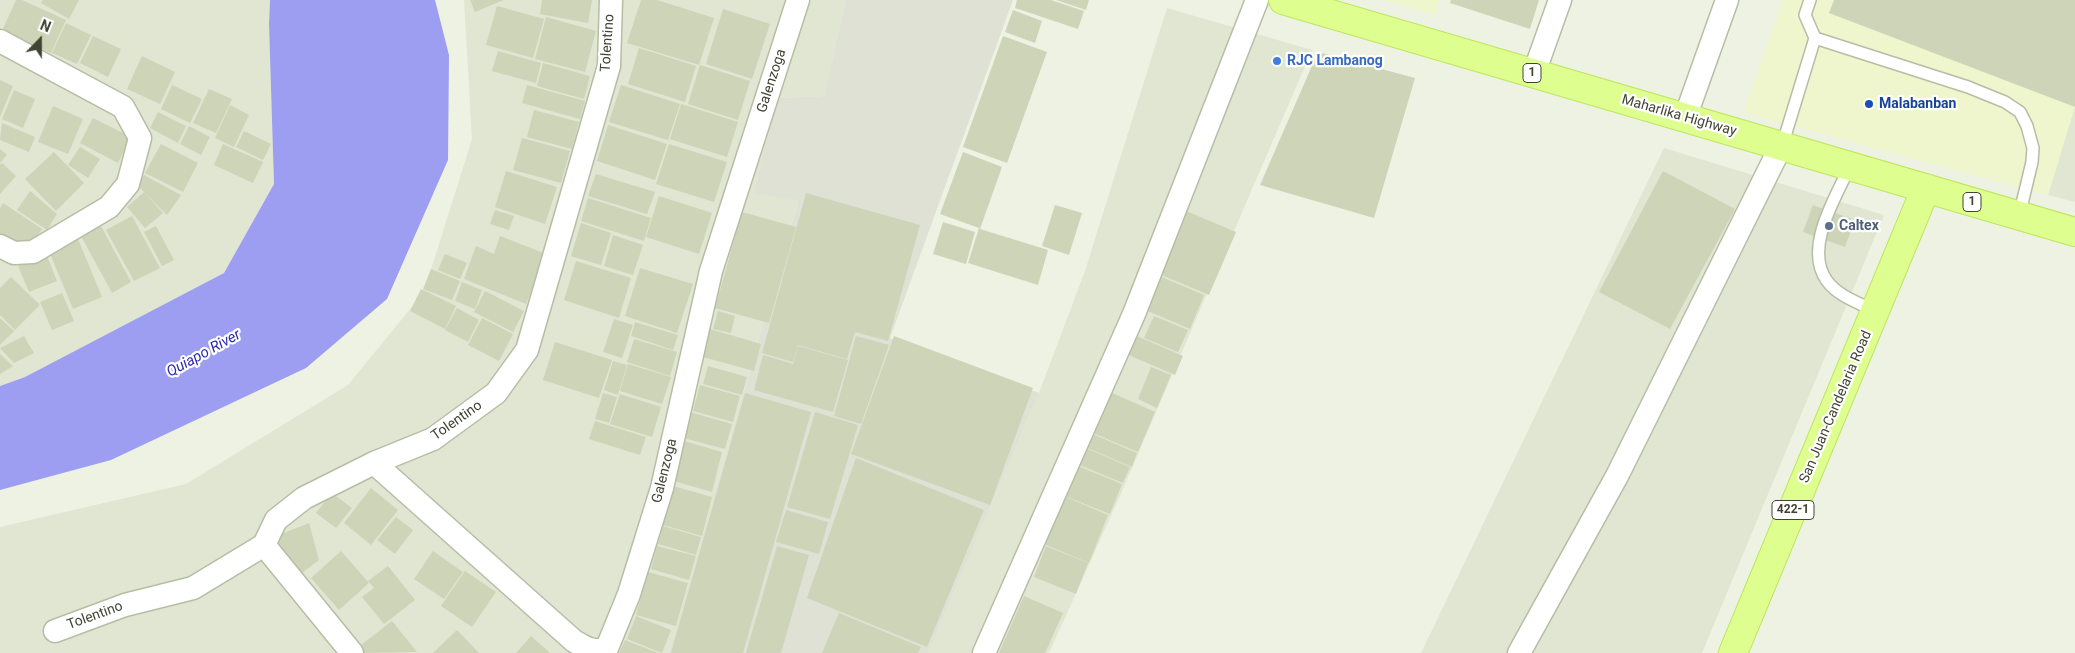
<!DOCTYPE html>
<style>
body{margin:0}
#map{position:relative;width:2075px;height:653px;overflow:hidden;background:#eef2e3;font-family:Roboto,sans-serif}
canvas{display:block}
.north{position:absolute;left:15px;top:15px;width:50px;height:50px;-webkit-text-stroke:4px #fff;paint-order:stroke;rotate:22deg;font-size:14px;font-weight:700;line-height:20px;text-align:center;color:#404433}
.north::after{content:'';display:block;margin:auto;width:18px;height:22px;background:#404433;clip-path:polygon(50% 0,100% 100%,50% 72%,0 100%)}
</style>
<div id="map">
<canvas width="2075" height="653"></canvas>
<div class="north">N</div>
</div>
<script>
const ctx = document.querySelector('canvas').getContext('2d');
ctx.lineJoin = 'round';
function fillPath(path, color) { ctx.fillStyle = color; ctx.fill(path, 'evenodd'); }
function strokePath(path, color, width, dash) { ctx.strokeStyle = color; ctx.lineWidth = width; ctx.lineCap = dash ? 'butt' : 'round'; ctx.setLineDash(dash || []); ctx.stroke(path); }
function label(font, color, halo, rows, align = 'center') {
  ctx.font = font + ' Roboto,sans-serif'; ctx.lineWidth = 4.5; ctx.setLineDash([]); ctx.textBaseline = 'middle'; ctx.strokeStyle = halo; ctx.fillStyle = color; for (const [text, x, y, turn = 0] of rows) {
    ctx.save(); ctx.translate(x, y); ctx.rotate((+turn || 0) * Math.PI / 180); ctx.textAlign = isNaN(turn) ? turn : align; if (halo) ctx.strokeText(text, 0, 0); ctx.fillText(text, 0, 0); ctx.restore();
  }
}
fillPath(new Path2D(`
 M0 0H270L269 24 274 184 224 273 25 377 0 386Z
 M464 0H846L824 96 777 98 798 200 669 653H0V527L186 484 348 385 424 292 472 139Z
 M1167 8 1312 50 1119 498 1049 653H928L1039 393 1085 271Z
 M2075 106V202L2048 195Z
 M1664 148 1884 215 1702 653H1421Z`), '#e0e6d1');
fillPath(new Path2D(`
 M1384 0H1439L1435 15Z
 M1783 0H2075V106L2048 195 1743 113Z`), '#eff5cd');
fillPath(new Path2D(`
 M846 0H1013L890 338 1039 393 928 653H669L798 201 754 193 777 98 824 96Z`), '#dfe1d5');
fillPath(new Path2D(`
 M270 0H435L449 55 448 160 387 299 306 368 111 460 0 490V386L25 377 224 273 274 184 269 24Z`), '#9d9ef1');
fillPath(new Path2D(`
 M16 0H22L66 20 51 53 2 31Z
 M43 0H79L69 19 41 3Z
 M470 0H504L475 12Z
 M542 0H592L588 23 540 14Z
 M641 0H657L714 18 699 65 627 43Z
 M1017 0H1051L1084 11 1078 29 1015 8Z
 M1056 0H1089L1086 10Z
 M1451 0H1539L1530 29 1450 3Z
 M1834 0H2075V107L1829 13Z
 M497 6 544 19 533 58 486 45Z
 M723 9 770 24 752 79 706 64Z
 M1013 10 1042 21 1035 43 1005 32Z
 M546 17 596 31 585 72 535 59Z
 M66 23 91 35 77 64 52 53Z
 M93 36 121 49 108 77 80 63Z
 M1003 36 1047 52 1007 163 963 147Z
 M639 48 696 66 685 102 628 84Z
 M498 51 541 63 536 83 492 71Z
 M1318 52 1415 78 1374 218 1260 185Z
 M142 56 175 72 160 104 127 89Z
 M543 63 590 76 584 99 537 86Z
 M700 65 750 81 738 120 688 104Z
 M0 80 13 86 0 117Z
 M172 85 202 99 190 123 161 109Z
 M527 85 585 101 580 119 522 103Z
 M621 85 680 104 668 140 609 122Z
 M209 89 232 99 216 133 193 123Z
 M14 90 35 99 23 128 2 119Z
 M681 104 738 122 727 157 670 139Z
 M230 105 249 115 234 147 215 138Z
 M53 106 83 119 68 154 38 142Z
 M534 110 579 122 572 149 527 137Z
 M158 112 186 126 178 143 150 128Z
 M93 118 131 137 118 163 80 143Z
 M2 123 35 137 29 152 0 140Z
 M608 125 667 144 655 180 597 161Z
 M189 126 210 137 201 155 180 144Z
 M244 131 271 144 263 160 236 147Z
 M522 138 570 151 561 183 513 170Z
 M161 144 198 163 183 192 145 173Z
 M223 144 263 162 253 183 214 165Z
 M669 144 727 162 714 202 656 184Z
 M80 147 100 159 88 178 68 165Z
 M0 149 7 155 0 163Z
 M54 152 84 183 56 211 25 179Z
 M963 152 1002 167 980 229 1048 250 1038 285 968 263 979 228 940 214Z
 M2 163 16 176 0 194V165Z
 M506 171 557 187 545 224 495 207Z
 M1663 171 1735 209 1670 329 1599 292Z
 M596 174 655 192 647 214 588 196Z
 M144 175 181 195 167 215 138 186Z
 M30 191 57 214 47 230 17 210Z
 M144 192 163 213 145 228 127 207Z
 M806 193 920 225 888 341 855 332 847 359 798 345 793 362 762 353Z
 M659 196 712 213 699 254 646 237Z
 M588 198 651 218 644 241 581 221Z
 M3 203 42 229 36 238 14 244 0 235V208Z
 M1055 205 1082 213 1069 255 1042 246Z
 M1813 205 1855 220 1845 247 1803 232Z
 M495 210 514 216 509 230 490 224Z
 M1186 211 1236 232 1209 295 1159 274Z
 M742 212 796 227 769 323 715 308Z
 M132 216 160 268 134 281 106 230Z
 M943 222 975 232 966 264 933 254Z
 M581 223 611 233 601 265 571 256Z
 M101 226 131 282 112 293 81 236Z
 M156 226 174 260 162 266 144 232Z
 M613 235 643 245 633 275 604 266Z
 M500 236 546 254 526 304 464 279 476 246 494 254Z
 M78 239 102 297 73 309 49 251Z
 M46 254 57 281 29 292 18 266Z
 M445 254 467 263 460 279 438 270Z
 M576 261 631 278 619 318 564 300Z
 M640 268 693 284 677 333 625 316Z
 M431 269 460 281 452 300 423 289Z
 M1157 275 1204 295 1190 329 1143 309Z
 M11 277 40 305 15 330 0 315V288Z
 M462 282 482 290 475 309 455 301Z
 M421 289 456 306 445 329 410 311Z
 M485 291 524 311 513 332 474 312Z
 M62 293 74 321 52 330 40 302Z
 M457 308 479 320 468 342 445 330Z
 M718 311 735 316 731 333 713 329Z
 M1154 316 1188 330 1178 352 1144 338Z
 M0 318 14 331 0 345Z
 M482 318 513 334 499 361 468 345Z
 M614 319 633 325 622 358 603 352Z
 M635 322 678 335 673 350 631 336Z
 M710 329 761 344 754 371 703 357Z
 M1132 334 1183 356 1175 375 1124 353Z
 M24 336 34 353 14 363 0 348Z
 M856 336 889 345 861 424 834 416Z
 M894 336 1033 388 990 505 851 454Z
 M634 339 677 352 670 376 627 362Z
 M555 342 612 360 599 398 543 380Z
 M798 346 848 360 833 412 754 390 763 355 793 364Z
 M0 354 13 366 0 374Z
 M613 361 627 365 618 395 604 390Z
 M628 364 671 377 662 404 620 391Z
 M708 366 747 377 742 395 703 384Z
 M1151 367 1171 375 1157 408 1138 399Z
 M700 385 740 396 733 422 693 411Z
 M1110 392 1155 412 1138 452 1093 433Z
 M603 393 617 397 609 423 595 419Z
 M745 393 811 412 743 653H671Z
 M620 394 661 407 652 437 610 424Z
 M690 412 732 424 725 449 683 438Z
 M815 412 858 425 830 519 787 507Z
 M595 421 646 437 640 455 589 439Z
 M1090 433 1137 453 1132 467 1085 447Z
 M684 441 722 452 712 492 674 481Z
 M1083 447 1130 467 1123 483 1077 464Z
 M856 458 984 510 927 647 807 598Z
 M1078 466 1122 484 1110 514 1065 496Z
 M673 486 712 497 702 536 663 525Z
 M371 488 398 510 371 545 344 523Z
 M332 493 352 508 336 528 316 513Z
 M1064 496 1108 515 1089 563 1044 544Z
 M786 510 828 522 819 554 776 542Z
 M396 517 413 530 395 554 377 540Z
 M309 523 319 560 302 573 274 537Z
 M663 526 701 537 696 555 658 544Z
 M657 546 696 556 689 580 651 569Z
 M777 546 809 555 781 653H746Z
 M1046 546 1088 563 1076 594 1034 577Z
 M341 551 369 583 339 610 311 578Z
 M433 551 463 572 444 599 414 579Z
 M388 566 415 600 384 624 362 597 374 588 368 581Z
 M465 571 496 592 472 627 441 606Z
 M648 572 688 583 676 626 636 615Z
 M1024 596 1063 613 1045 653H999Z
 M839 613 921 647 918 653H822Z
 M636 616 671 630 662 653 627 639Z
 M392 621 417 652 361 653 357 648Z
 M457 630 479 653H433Z
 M531 636 550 653H516Z
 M625 640 658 653H619Z`), '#ced4b8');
const lane = new Path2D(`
 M1815 38 1968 87 2005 102 2020 112 2027 126 2033 148 2032 162 2019 216
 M1782 146 1815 38 1805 15 1810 0
 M1850 166C1836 197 1803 248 1827 281 1838 296 1859 303 1875 311`);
const street = new Path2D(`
 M0 41 123 107 140 138 128 184 109 207 33 252 14 253 0 246
 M1534 73 1560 0
 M1685 118 1727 0
 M374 463 574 641C586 648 593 653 607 648L629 594 662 488 711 271 798 0
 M264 545 352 653
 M55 631 125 605 193 588 264 545 276 520 304 498 374 463 433 439 496 393 527 350 609 66 611 0
 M984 653 1134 314 1257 0
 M1519 653 1617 476 1781 146`);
const primary = new Path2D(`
 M1283 0 2075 232
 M1733 653 1926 188`);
strokePath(lane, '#b7bda5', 14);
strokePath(street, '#b7bda5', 25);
strokePath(primary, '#bfe55e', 30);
strokePath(lane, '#fff', 11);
strokePath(street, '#fff', 22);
strokePath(primary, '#deff8f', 28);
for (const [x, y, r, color] of [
 [1277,61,5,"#3f7fe0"],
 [1869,104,5,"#1a4fb4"],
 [1829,226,5,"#5c6f8a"]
]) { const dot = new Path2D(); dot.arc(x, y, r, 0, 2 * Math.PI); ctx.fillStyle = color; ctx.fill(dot); strokePath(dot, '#fff', 2); }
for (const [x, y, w] of [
 [1532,73,18],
 [1972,202,18],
 [1793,510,42]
]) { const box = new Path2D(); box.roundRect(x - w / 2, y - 9.5, w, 19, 4); ctx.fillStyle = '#fff'; ctx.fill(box); strokePath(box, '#404433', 1); }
label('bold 12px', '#404433', null, [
 ["1",1532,73],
 ["1",1972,202],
 ["422-1",1793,510]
]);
label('14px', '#404433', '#fff', [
 ["Tolentino",608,43,-86],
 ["Galenzoga",772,81,-72],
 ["Maharlika Highway",1679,116,16],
 ["San Juan-Candelaria Road",1836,407,-67],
 ["Tolentino",457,421,-35],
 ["Galenzoga",665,471,-76],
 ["Tolentino",95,616,-20]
]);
label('bold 14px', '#366cbe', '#fff', [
 ["RJC Lambanog",1287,61]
], 'left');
label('bold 14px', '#164399', '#fff', [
 ["Malabanban",1879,104]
], 'left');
label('bold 14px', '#4e5e75', '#fff', [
 ["Caltex",1839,226]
], 'left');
label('italic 15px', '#2c2bb0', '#fff', [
 ["Quiapo River",204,354,-29]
]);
</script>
